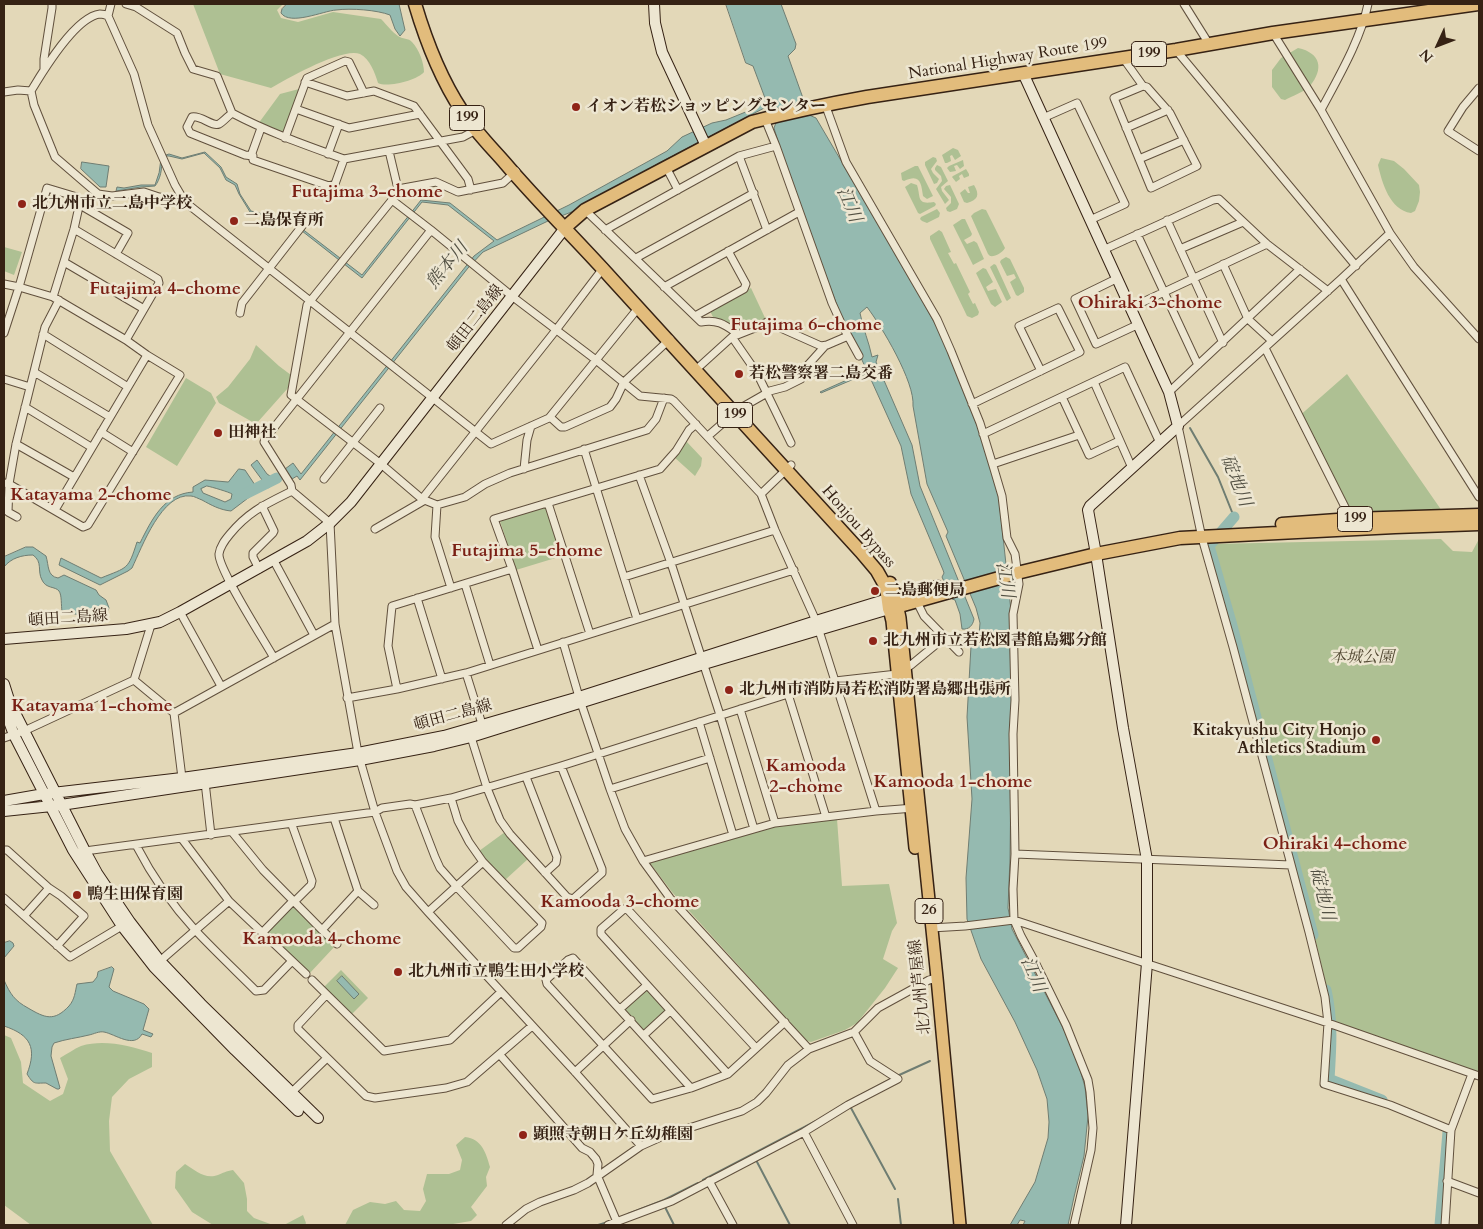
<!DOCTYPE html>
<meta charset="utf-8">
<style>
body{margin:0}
#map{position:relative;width:1483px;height:1229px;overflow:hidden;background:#e3d8b8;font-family:Cardo,serif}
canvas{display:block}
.frame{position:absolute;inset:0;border:5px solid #362214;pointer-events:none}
.north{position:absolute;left:1413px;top:20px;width:50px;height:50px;-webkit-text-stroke:4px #ede6d1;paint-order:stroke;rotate:227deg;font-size:14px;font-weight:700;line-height:20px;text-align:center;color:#362214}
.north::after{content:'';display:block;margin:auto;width:18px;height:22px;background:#362214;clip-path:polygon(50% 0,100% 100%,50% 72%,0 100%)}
</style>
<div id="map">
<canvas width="1483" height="1229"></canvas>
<div class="frame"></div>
<div class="north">N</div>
</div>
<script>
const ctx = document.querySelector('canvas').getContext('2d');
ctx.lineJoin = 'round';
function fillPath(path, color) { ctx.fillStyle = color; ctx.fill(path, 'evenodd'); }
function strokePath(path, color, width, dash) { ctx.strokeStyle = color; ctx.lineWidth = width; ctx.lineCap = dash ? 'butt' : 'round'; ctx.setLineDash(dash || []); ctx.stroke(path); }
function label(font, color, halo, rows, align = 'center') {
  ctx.font = font + ' Cardo,"Noto Serif JP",serif'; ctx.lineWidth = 5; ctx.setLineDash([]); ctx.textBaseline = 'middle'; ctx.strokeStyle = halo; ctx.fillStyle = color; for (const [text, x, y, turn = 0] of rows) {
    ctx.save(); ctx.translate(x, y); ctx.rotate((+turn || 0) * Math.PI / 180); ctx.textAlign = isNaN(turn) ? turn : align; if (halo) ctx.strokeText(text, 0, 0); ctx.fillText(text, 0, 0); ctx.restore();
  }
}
fillPath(new Path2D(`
 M193 4H283L277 10 281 18 298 22 333 12 381 19C387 25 392 32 398 36 402 39 409 38 412 42 419 49 424 63 424 72 418 80 387 88 378 83 375 73 370 59 360 54 343 47 288 78 271 88L220 74Z
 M1298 48C1321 53 1324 69 1310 86 1304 92 1292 96 1285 100L1281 99 1272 87V70L1281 58Z
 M299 89 284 131 281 133 258 124 280 94Z
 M953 148 958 150 961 156 955 160 952 155 950 156 951 161 947 163H945L942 155Z
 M933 157 936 158 937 161 931 169 933 173 939 179 937 183 934 184 925 165V162Z
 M1381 158 1394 161 1404 169 1419 185 1420 192 1419 201 1415 211 1411 213C1390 210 1382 183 1378 165Z
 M963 160 964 166 960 169 957 165 954 166 956 171 950 172 947 168 949 166Z
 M937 165 941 167 948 181 941 187 942 191 949 200 945 204 936 189 942 181 941 176 935 170V168Z
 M915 166H918L933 196 927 199 923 196C921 184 921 173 904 181L902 180 901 173Z
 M966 169 969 174V176L964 178 962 174 959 176 960 179 956 182 952 177 953 176Z
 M911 183 917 185C921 197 916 205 934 202L936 204 935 206 920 214 918 213 905 187Z
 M950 185 959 204 957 209 950 212 947 211 946 208 951 203V197L944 189 946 186Z
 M974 185C980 195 978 200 967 203L964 202 960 193 965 189 968 193H970L968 187Z
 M937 209 940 213 939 217 927 223 922 221 920 219 921 217Z
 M982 209 986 210 1005 248C1002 253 995 257 990 256L988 254 971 216 974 213Z
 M962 219H965L972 234 971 236 964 240 967 244 974 241 977 243 984 259 973 265 953 225Z
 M939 230 942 232 951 252 948 253 954 264 956 263 970 292 968 294 973 304 975 303 979 312 978 315 972 318 967 316 930 239V236Z
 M4 247 22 252 14 275 4 271Z
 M1006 257 1010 259 1024 288V292L1018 296 1016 295 1010 282 1016 278 1014 274 1007 276 1000 262 1001 260Z
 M994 264 996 265 1011 298 1007 301 1006 300 990 267Z
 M983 268 986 269 993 282 986 287 988 291 996 289 1002 302 995 307 991 304 976 273Z
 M751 288 766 320 741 331 724 321 713 317 710 311Z
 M256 345 279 366 291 375 288 388 256 424 219 403 216 397 228 387 250 359Z
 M1347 374 1442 511 1350 514 1297 418Z
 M186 378 211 393 216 403 177 466 146 447Z
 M686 441 702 458 701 466 695 476 674 457Z
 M547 506 562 556 516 570 500 521Z
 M1441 539 1453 551 1472 552 1479 539V1073L1333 1023 1332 1009 1297 863 1212 548 1213 544Z
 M837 819 842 886 889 884 897 923 892 931 883 959 898 968 885 988 857 1023 845 1030 811 1042 807 1041 672 892 650 863 776 826Z
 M505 832 528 859 505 880 479 851Z
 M291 906H294L336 945 309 974 268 935V931Z
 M341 970 368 998 352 1014 324 987Z
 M646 988 667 1011 644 1032 623 1009Z
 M4 1035 11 1038 21 1062 23 1083 50 1101 63 1094 68 1079 60 1058C67 1054 74 1049 81 1046 105 1039 129 1046 152 1053V1067L129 1079 112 1097 109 1121 110 1151 153 1225H31L4 1205Z
 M465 1137C482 1139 486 1153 490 1167L486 1177 487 1186 471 1207 477 1215 471 1221 447 1225H345L353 1210 370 1202 385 1204 396 1201 404 1210 420 1211 426 1201 423 1189 427 1174H449L460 1170 462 1160 456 1145Z
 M185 1164C195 1170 205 1180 218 1175 223 1173 226 1171 233 1170L244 1183 247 1199V1211L254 1218 273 1225H213L192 1212 175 1188 176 1172Z
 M303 1215 306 1223 305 1225H284Z`), '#aec093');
const water = new Path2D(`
 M287 4H399L405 30 400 36 395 29 390 15C377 10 351 8 336 10 323 11 290 26 281 13L282 9Z
 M726 4H781L796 44 795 49 788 56 809 115 816 118 910 278 940 333 977 425 998 490 1011 611 1012 697 1010 858 1008 908 1012 929 1062 1026 1077 1059 1085 1087 1088 1116 1084 1156 1074 1197 1068 1225H1023L1025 1221 1020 1220 1017 1225H1010L1035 1182 1048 1138 1049 1122 1047 1099 1037 1070 1015 1022 981 959 967 919 966 878 972 799 967 717 971 646 979 635 980 623 976 608 946 536 948 532 927 484 913 406C915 382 882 327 867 307L860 313C863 329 869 342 872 357L878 355 876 362 912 445 920 486 974 619C973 625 969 630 962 629L960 614 955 600 952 599 942 577 944 573 943 570 911 494 901 446 868 373 821 393 820 392 867 371 862 360 860 351 841 316 787 172 774 128 777 120 770 105 659 163 582 208 548 221 483 252 468 268 300 480 297 476 292 479 291 477 288 478 286 475 268 488 251 465 257 460 267 474 273 478 293 463 301 474 474 256 494 241 448 205 422 202 362 278 288 220 250 212 239 194 235 185 226 180 220 168 204 153 182 159 169 156H166V155L169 154 182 158 205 152 221 167 226 177 237 184 240 194 251 211 267 215 288 218 362 275 421 200 450 203 497 240 569 205 667 151 682 137 712 123 726 120 748 111 765 98 753 66 746 63Z
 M161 160C163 168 160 180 155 186L141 187 116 191 117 187 124 188 141 185H155L159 173Z
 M82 162 109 166 106 187H100L81 169Z
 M239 469 245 470 257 488 256 492 231 511C220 510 211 505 202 500 199 499 194 496 191 496 162 492 142 547 132 568L128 571 100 585 59 565 61 558 101 578C128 567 128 570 137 542L140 543C152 519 164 494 193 492V487L205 480 228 482ZM207 486C212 487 229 492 232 494L231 499 225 502 203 493 201 489Z
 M26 547H33L46 556C49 566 47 576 58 578L64 575 96 590 99 595 106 600 109 608 106 614 84 616 62 611C61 606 62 595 59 591 55 586 46 589 42 580 37 571 43 562 33 555 22 555 11 558 4 567V557Z
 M10 941 13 943 14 946 4 958V943Z
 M112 967 114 969 109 987 113 991 144 1004 149 1009 143 1030 153 1034 151 1037 142 1034C134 1049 115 1034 104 1032 99 1031 94 1034 89 1035 77 1038 66 1039 54 1043L52 1047 51 1056 60 1088 59 1089H57L46 1083C34 1083 34 1085 27 1074 37 1048 31 1035 4 1026V980C10 994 15 1001 28 1008 45 1018 54 1022 69 1006 75 999 75 992 77 984L93 982 97 977 98 972Z
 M342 976 359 994 354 999 337 981Z`);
fillPath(water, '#95bab0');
strokePath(water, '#6f7d72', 1);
strokePath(new Path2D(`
 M1190 428 1218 477 1234 517
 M897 1076 930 1061
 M842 1105 893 1078
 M851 1108 895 1189
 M756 1160 790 1225
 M703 1180 816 1121
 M898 1199 901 1225
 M665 1207 674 1225
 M628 1214 664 1200 698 1183
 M598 1225 608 1222`), '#6f7d72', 2);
strokePath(new Path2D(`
 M245 494 277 478
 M1234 517 1209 546 1231 622 1313 935
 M1326 990C1333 1020 1331 1049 1329 1079L1382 1100
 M1440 1225 1448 1132`), '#95bab0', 11);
const street = new Path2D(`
 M111 4 108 16 134 74 148 125 175 185 185 202 491 444 549 418 639 307
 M126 4 136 7 177 33 185 53 193 69 217 76 232 113C268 132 305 145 344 159L463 137 476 130
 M1184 4 1209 44
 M108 16C106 15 101 14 100 14 75 17 43 71 31 91L34 105 55 157 98 194 112 196 144 192 159 197 185 202
 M1273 33 1321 110 1390 233 1414 267 1479 339
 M1176 50 1356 266
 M1123 58 1143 86 1147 87 1170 113 1197 166 1151 188 1114 98 1143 86
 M44 69V59L52 8V4
 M305 82 347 96 374 91 414 106 468 179 471 190
 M1479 88 1463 107 1448 131 1479 151
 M4 92 18 90 31 91
 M825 104 846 162 937 319 951 351 980 423 994 469 1002 496 1007 538 1015 554 1019 584 1013 614 1015 700 1013 734 1015 854 1013 889 1014 920 1021 936 1035 962 1066 1025 1088 1080 1090 1092 1093 1128 1091 1150 1074 1225
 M296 109 349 128 420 114
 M1321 110C1338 78 1361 39 1368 4
 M232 113C228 116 223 122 219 124 212 127 201 115 192 117L187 127 190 133 245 155 253 156
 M1043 118 1077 103 1125 204 1090 220
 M765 119 776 146 832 303 842 325 859 356
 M261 128 252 153 253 160 329 186 335 184 344 159
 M1126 128 1168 110
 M285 138 307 78 345 61 349 62 364 93
 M389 151 398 189
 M328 154 339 124
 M739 156 767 230
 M1139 159 1184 140
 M666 167 678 190
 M516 171 503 183 458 192 436 182 398 189 392 200 307 305 291 395 381 464 422 499 437 505 465 497 485 484 510 473 647 430 656 419 664 398
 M392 200 431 230 513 297 596 360 640 396 671 399 674 401 761 494 775 530 816 621 876 811
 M80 205 128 233 116 254
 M585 210 701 322C718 319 725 325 738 334
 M1167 220 1223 343
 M74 229 158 279 159 283 126 340
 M431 230 265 439 264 442 291 485 292 491 330 523 335 624 358 753 375 812 397 871 406 887 428 912 575 1072 641 1146
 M605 230 739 156 776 146
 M1390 233 1341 279 1178 426 1202 538 1233 647 1309 932 1325 997 1328 1023 1324 1084 1390 1105 1451 1130
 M1137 234 1198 365
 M1180 249 1243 222
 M1103 250 1213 200 1219 199 1267 244 1328 291
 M636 258 754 193
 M64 262 144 309
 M1223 264 1248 319 1272 341
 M1116 279 1075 299 1096 344 1137 325
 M1341 279 1479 497
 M4 284 19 287 53 297 126 340 147 355 180 375 88 525 83 527 9 484 4 483
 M664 287 799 212
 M1130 308 1267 244
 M240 313 242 303 306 221
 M695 316 744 289 746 284 728 251
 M4 333 19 287 47 188 77 197 80 202 74 229 53 297
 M43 334 128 387
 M732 337 757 373 791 443
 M1265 348 1351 519
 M700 366 732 337 760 326 767 322 821 346 827 345 848 336
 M34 372 110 417
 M4 379 30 387
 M1094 382 1132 468
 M766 392 785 387 801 379 804 375 807 366 825 346
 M1169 392 1300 269
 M1062 397 1089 455 1119 441
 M972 404 1080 352 1058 308 1019 326 1041 371
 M25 407 91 447
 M550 417 561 427H565L610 407 616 399 624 382 670 339
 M101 432 133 452
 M983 434 1125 367 1160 443
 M708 436 739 409 767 393
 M16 444 74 477
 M584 449 637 619
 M993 464 1079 435
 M524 469 527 440 531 426
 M639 475 671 563 720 715 754 829
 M324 479 380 408
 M9 484 16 444 45 327 59 300
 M9 484 8 512 17 517
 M761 494 791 465
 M422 499 556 330 604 267
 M548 503 590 634
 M437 505 435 537 451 588
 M55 510 147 355
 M375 529 425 500
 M274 561 314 635
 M259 569 253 557V553L273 533 274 531 262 506
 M624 577 775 530
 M465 584 490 665
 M417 598 442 679
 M916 600 924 616 959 652
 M180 612 221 686
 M563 642 579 697 610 789 625 829 643 861 670 898 809 1049
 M538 650 512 569 494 519 660 469 676 451 689 430 696 424
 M274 658C264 640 218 569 219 554 220 546 225 540 230 534 249 511 266 504 292 491
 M466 673 482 724
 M134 680 174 713 182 778
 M397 689 388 646 392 606 512 569
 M788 694 826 817
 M347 698 397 689 466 673 794 570
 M740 709 775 823 876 811 914 808
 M174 713 335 624
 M699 722 733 835
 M471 737 487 788 500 820 510 834 567 897 573 899 602 873V869L561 766
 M4 738 24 731 134 680 151 625
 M526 777 557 857 556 863 545 873
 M205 782 211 835
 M610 789 710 758
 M415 805 435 857 440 868 456 886 514 948H518L541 927 542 923 483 862 469 842 458 821 451 798
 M292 825 312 881 311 885 294 902
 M232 832 263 870 322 930 358 891 334 818
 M182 839 229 901 306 974
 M136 845C152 876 172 905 196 931 215 951 236 971 256 991L264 990 292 961
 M4 850H7L49 888 24 916
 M85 851 375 812 382 808 410 804 415 805 451 798 561 766 788 694 835 681 897 674 911 665 945 637
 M1015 854 1291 865
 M643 861 775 823
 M49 888 61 896 84 916 57 946
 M358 891 374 905
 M4 898 70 957 122 926
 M428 912 483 862
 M931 928 965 926 1014 920 1328 1023 1479 1076
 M322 930 337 944
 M262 933 293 901
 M160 961 229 901
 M312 980 384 1051 450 1040 501 992
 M326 995 298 1025V1029L366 1096 375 1098 446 1088 467 1082 532 1026
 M620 1009 647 985
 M644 1035 670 1011
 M500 1055 582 1148 590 1152 596 1159 598 1164 597 1175 617 1222
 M575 1072 631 1020
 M728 1074 601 934V929L624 909 628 910 756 1048
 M691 1088 573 958 568 960 546 980 547 984 652 1099 691 1088 728 1074 785 1022
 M291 1093 327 1058
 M804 1132 853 1225
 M709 1181 733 1225
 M1447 1181 1479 1193
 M506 1225 526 1209 540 1202 574 1190 588 1183 641 1146 661 1137 742 1111 757 1102 766 1093 788 1065 809 1049 854 1032 878 1008 929 980 937 978
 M608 1225 672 1201 804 1132 848 1105 898 1079 870 1061 854 1032
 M1445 1225 1451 1130 1472 1074`);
const secondary = new Path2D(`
 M654 4 655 23 662 52 706 146
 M1023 73 1169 392 1178 426 1090 506 1088 510 1096 554 1123 728 1147 860V963L1126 1225
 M4 639 126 629 160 622 180 612 307 541 330 523 351 502 565 228
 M4 684 10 703 85 851 97 873 130 922 160 961 201 1004 318 1118
 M4 708 14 735 73 850 122 926 154 967 235 1050 298 1111
 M4 801 44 794 182 778 358 753 444 736 579 697 816 621 894 597
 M4 811 61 805 360 760 434 746 471 737 704 664 889 609`);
const primary = new Path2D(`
 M896 599 900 618 937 978 960 1225
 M889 609 892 621 915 848`);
const highway = new Path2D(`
 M415 4C426 41 440 78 462 111 474 130 490 146 505 163 539 203 577 240 612 279 695 370 778 461 861 552L877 571 886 587 889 609 1017 573 1096 554 1180 538 1395 527 1479 524
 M565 228 569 224 585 210 752 122C790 112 828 104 867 97L1176 50 1273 33 1478 4
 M1282 524 1351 519 1479 515
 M890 583 896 597 937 587`);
strokePath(street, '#61503d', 9);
strokePath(secondary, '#362214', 12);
strokePath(primary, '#362214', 14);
strokePath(highway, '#362214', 15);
strokePath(street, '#ede6d1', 7);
strokePath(secondary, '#ede6d1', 10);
strokePath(primary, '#e2bc7c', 11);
strokePath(highway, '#e2bc7c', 12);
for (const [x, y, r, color] of [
 [576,107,5,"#8f2418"],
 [22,204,5,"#8f2418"],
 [234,221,5,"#8f2418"],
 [739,374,5,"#8f2418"],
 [218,433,5,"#8f2418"],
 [875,591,5,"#8f2418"],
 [873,641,5,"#8f2418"],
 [729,690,5,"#8f2418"],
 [1376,740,5,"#8f2418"],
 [77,895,5,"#8f2418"],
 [398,972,5,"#8f2418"],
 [523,1135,5,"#8f2418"]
]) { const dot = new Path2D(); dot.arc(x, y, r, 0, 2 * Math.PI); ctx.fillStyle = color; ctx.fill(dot); strokePath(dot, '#ede6d1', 2); }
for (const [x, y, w] of [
 [1149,54,35],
 [467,118,35],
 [735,415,35],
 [1355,519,35],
 [929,911,28]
]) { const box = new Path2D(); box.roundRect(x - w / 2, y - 12.5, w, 25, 4); ctx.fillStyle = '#ede6d1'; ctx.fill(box); strokePath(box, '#362214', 1); }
label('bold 15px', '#362214', null, [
 ["199",1149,54],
 ["199",467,118],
 ["199",735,415],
 ["199",1355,519],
 ["26",929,911]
]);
label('16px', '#362214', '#ede6d1', [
 ["National Highway Route 199",1008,59,-9],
 ["頓田二島線",476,319,-52],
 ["Honjou Bypass",858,527,49],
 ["頓田二島線",68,619,-4],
 ["頓田二島線",453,716,-15],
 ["北九州芦屋線",921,987,-96]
]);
label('bold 16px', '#362214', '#ede6d1', [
 ["イオン若松ショッピングセンター",586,107],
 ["北九州市立二島中学校",32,204],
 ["二島保育所",244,221],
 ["若松警察署二島交番",749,374],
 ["田神社",228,433],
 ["二島郵便局",885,591],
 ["北九州市立若松図書館島郷分館",883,641],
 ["北九州市消防局若松消防署島郷出張所",739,690],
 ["Kitakyushu City Honjo",1366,731,"right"],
 ["Athletics Stadium",1366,749,"right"],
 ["鴨生田保育園",87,895],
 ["北九州市立鴨生田小学校",408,972],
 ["顕照寺朝日ケ丘幼稚園",533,1135]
], 'left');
label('italic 16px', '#544a34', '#ede6d1', [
 ["本城公園",1362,658]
]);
label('bold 18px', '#7a1f14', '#ede6d1', [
 ["Futajima 3-chome",367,193],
 ["Futajima 4-chome",165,290],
 ["Ohiraki 3-chome",1150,304],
 ["Futajima 6-chome",806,326],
 ["Katayama 2-chome",91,496],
 ["Futajima 5-chome",527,552],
 ["Katayama 1-chome",92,707],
 ["Kamooda",806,767],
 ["2-chome",806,788],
 ["Kamooda 1-chome",953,783],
 ["Ohiraki 4-chome",1335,845],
 ["Kamooda 3-chome",620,903],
 ["Kamooda 4-chome",322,940]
]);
label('italic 18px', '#525043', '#ede6d1', [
 ["江川",848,205,67],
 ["熊本川",448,266,-51],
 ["碇地川",1235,481,68],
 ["江川",1004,580,81],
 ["碇地川",1321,894,76],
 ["江川",1032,975,67]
]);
</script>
